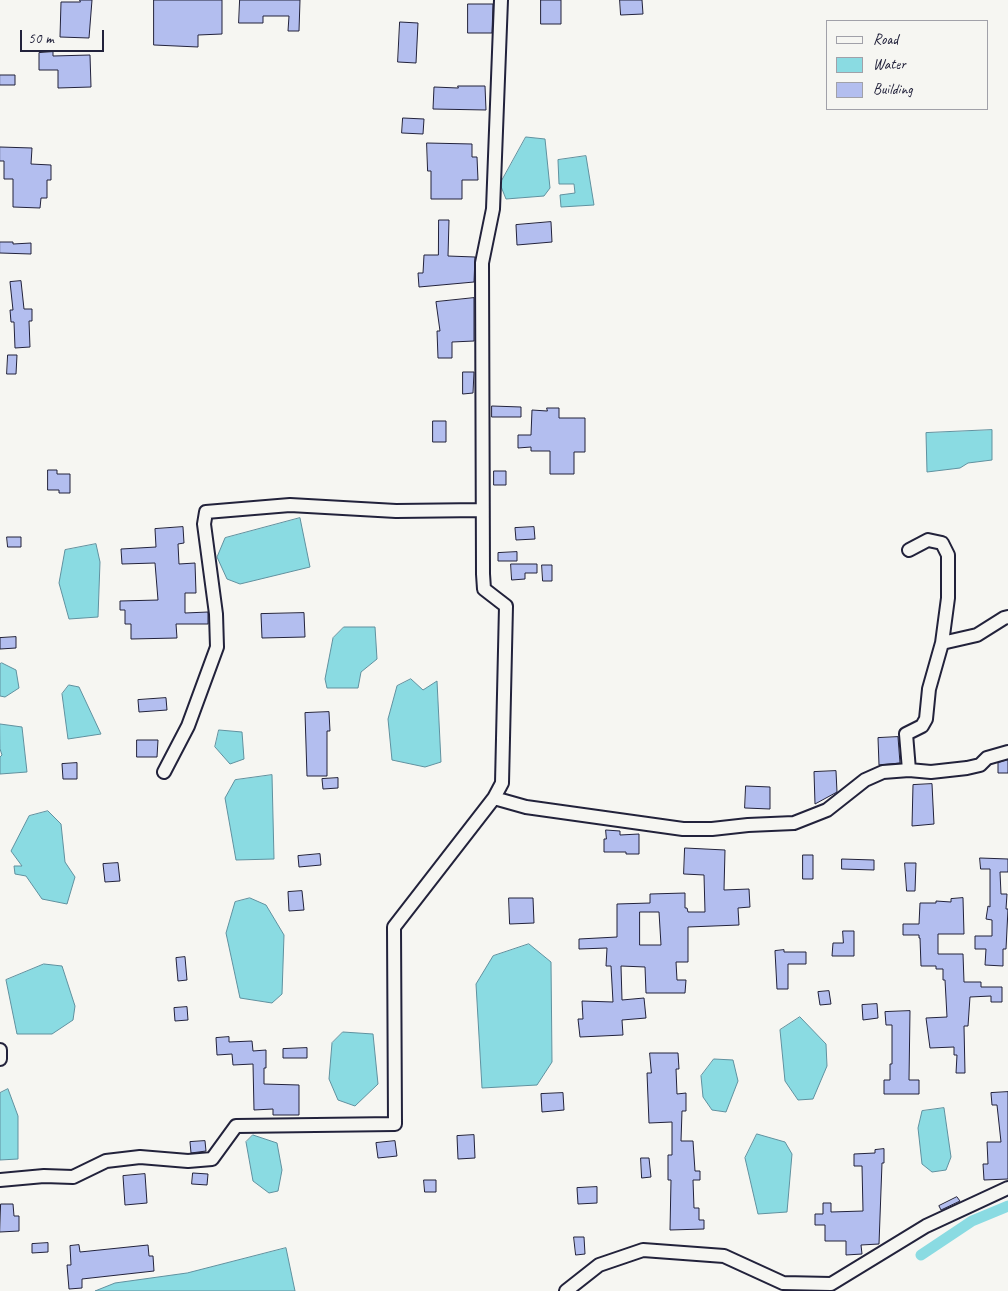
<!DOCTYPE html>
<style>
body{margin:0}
#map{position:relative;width:1008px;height:1291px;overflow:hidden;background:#f6f6f2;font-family:Caveat,sans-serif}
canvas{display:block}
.legend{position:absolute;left:826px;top:20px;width:162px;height:90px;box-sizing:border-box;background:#f6f6f2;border:1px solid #a1a1a9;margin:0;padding:6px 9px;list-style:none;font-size:15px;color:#22223b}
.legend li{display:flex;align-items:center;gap:10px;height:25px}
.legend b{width:25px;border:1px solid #a1a1a9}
.scale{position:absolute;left:20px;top:30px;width:84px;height:22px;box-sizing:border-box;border:2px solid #22223b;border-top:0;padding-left:6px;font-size:15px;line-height:18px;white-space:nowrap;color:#22223b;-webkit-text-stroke:4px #f6f6f2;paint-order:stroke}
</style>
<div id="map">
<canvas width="1008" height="1291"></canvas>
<ul class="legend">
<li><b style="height:6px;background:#f6f6f2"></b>Road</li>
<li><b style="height:14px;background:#8adbe2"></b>Water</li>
<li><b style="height:14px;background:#b3beef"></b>Building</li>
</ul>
<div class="scale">50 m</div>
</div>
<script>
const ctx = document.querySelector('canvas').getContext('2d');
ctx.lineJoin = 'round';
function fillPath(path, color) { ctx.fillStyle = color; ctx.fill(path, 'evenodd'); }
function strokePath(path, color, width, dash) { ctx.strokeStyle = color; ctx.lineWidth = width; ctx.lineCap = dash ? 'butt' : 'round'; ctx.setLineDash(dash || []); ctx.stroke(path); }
const water = new Path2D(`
 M526 137 545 139 550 188 544 196 506 199 500 184Z
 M586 156 594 205 561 207 560 195 575 193 574 184H559L558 160Z
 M992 430V460L968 463 960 468 927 472 926 433Z
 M300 518 310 567 240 584 227 579 217 557 225 538Z
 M96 544 100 562 98 617 69 619 59 583 65 550Z
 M344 627H375L377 659 361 672 358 688H327L325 679 333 638Z
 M2 663 16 670 19 688 5 697 0 696V664Z
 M411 679 423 690 437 681 441 762 425 767 392 760 388 719 397 686Z
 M69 685 79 687 101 734 68 739 62 694Z
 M0 724 22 727 27 772 0 774V757L2 755 0 749Z
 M219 730 242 732 244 759 230 764 215 747Z
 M272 775 274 859 236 860 225 798 235 780Z
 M48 811 61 824 65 862 75 877 67 904 42 899 26 876 15 874 14 866H22L11 851 29 816Z
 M250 898 266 905 284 935 282 994 272 1003 240 998 226 933 235 902Z
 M529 944 551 962 552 1062 537 1085 482 1088 476 984 493 956Z
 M44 964 62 966 75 1006 73 1020 52 1034H17L6 980Z
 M800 1017 826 1044 827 1066 813 1099 798 1100 785 1081 780 1030Z
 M343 1032 373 1034 378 1084 355 1106 338 1100 329 1079 332 1043Z
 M714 1059 733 1060 738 1081 726 1112 712 1110 703 1097 701 1076Z
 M8 1089 18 1116V1159L0 1160V1093Z
 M944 1108 951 1157 946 1170 932 1172 922 1164 918 1128 922 1111Z
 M757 1134 785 1142 792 1154 787 1212 758 1214 745 1158Z
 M253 1135 277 1143 282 1170 278 1191 269 1193 253 1181 246 1142Z
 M286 1248 295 1291H95L115 1283 187 1273Z`);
fillPath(water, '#8adbe2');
strokePath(water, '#60919f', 1);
strokePath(new Path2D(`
 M921 1255 972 1221 1008 1206`), '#8adbe2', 11);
const building = new Path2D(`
 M80 0H92L89 38 60 37 61 2H80Z
 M154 0H222V34L198 35V47L154 45Z
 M240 0H300L299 31H288L289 16H263V23H239Z
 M541 0H561V24H541Z
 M620 0H642L643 14 621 15Z
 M468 4H493L492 33H468Z
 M400 22 418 23 416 63 398 62Z
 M53 52V56L90 55 91 87 58 88V70H39V53Z
 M0 75H15V85H0Z
 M458 86H485L486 110 433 109 434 87 458 88Z
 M403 118 424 119 423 134 402 133Z
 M427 143 472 144V157H477L478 180H462V199H431V171H428Z
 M0 147 32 148 31 164 51 165V180H47V198H41L40 208 13 207V179H4V161H0Z
 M439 220H449L448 256 475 257 474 282 419 287 418 273H423L424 255H438Z
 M551 222 552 242 517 245 516 225Z
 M0 242H13V244L31 243V254L0 253Z
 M21 281 24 309H32V321H29L30 347 15 348 14 322H11L10 310H13L10 282Z
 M474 298V341L452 342V358H438L437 331H440L436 302Z
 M8 355H17L16 374H7Z
 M463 372H474L473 393 463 394Z
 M492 406 521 407V417H492Z
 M547 408H559V418H585V452H574V474H550V451H531V447L518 448V435H531L532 410 547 411Z
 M433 421H446V442H433Z
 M48 470H57V474H70V493H59V490H48Z
 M494 471H506V485H494Z
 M183 527 184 543 178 544 179 564 195 563 196 593H185V613L208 612V624H176L177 638 131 639V624H125V610H120V601L158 600 155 563 122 564 121 549 156 547 155 529Z
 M534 527 535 539 516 540 515 528Z
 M7 537H21V547H8Z
 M517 552V561H498V553Z
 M511 564H537V573H525V579L512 580Z
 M542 565H552V581H543Z
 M304 613 305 637 262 638 261 614Z
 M16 637V648L0 649V638Z
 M166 698 167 710 139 712 138 700Z
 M329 712 330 731H327V776H307L305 713Z
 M898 737 900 763 879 765 878 738Z
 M137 740H158L157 757H137Z
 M1008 760V773H998V763Z
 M77 763V779H63L62 764Z
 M836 771 837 792 815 804 814 772Z
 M338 778V788L323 789 322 779Z
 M932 784 934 824 912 826 913 785Z
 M746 786 770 787V809L745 808Z
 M606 830 620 831V835L639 834V854H626V852H604V839H606Z
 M685 848 725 850 724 890 749 889 750 907 738 908 739 925 688 927V962H676L677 980H686L685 993H646L645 967 621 966 622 1000 644 998 646 1018 622 1020 623 1035 580 1037 578 1019H583L582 1001 613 1002 611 966H606L607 948 579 949V939L617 937V904L650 903V894L685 893V908H687L688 912H705L704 875 684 874ZM640 912H659L661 945H640Z
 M320 854 321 865 299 867 298 856Z
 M803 855H813V879H803Z
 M980 858 1008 859V872H1000L1001 894H1007L1006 909H1008L1006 949H1003V966L985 965 986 949H975V936H992V920L986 919 988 906 990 907V869H981Z
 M842 859 874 860V870L842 869Z
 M118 863 120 881 105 882 103 864Z
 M905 863H916L915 891H907Z
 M302 891 304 910 289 911 288 892Z
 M509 898H533L534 923 510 924Z
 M963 898 964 934H938V954H963L964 982H981V987H1002V1002H991V996L970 997 968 1026H964L965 1073H956L957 1055H954V1047L930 1048 926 1018 947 1017 945 980H943V969H936V966H921L920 938H919V935H903V924H919L920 903H936V901L951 902V899Z
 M843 931H854V956H832L833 943H843Z
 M784 950V952H806V964H788V989H777L775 951Z
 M185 957 187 980 178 981 176 958Z
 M829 991 831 1004 820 1005 818 992Z
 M877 1004 878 1018 863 1020 862 1005Z
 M187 1007 188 1020 175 1021 174 1008Z
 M910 1011 909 1080H919V1094H884V1080H890V1064H892V1025H886L885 1012Z
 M229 1037V1042L252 1041 253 1051 266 1050V1068H264V1084L299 1085V1115H273V1109L254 1110 253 1064 233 1065 232 1054 217 1055 216 1038Z
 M307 1048V1058H283V1049Z
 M650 1053H678L679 1069H676L677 1094 686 1093V1111H682L681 1141H693L695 1171H700V1180H693L694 1208H699V1220H704V1229L670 1230 671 1180H668V1155H672V1122L649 1123 647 1073H651Z
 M1008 1092V1179L984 1180 983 1164H988L987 1142H1001L997 1105H992L991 1093Z
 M563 1093 564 1110 542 1112 541 1094Z
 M474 1135 475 1158 458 1159 457 1136Z
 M205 1141 206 1151 191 1153 190 1142Z
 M395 1141 397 1156 378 1158 376 1143Z
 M884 1149V1163H882L879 1244 861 1245 862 1254 846 1255V1241H825V1225H815V1214H823V1203H831V1212L863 1211 862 1166H854V1154L875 1153V1150Z
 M641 1158H649L651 1177 642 1178Z
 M193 1173 208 1174 207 1185 192 1184Z
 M145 1174 147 1203 125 1205 123 1176Z
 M424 1180H436V1192H425Z
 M597 1187V1203L578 1204 577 1188Z
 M957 1197 960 1201 941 1210 939 1206Z
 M1 1204H13L14 1216H19V1231L0 1232Z
 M574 1237H584L585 1254 576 1255Z
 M48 1243V1252L32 1253V1244Z
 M79 1245 80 1252 148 1245 149 1256H153L154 1271 82 1279V1288L69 1289 67 1265H71L70 1246Z`);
fillPath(building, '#b3beef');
strokePath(building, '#22223b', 1);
const minor = new Path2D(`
 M909 550 928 540 942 543 948 555V598L942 643 929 689 926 719 922 726 906 734 909 770
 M942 643 977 635 1004 618 1008 617
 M164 772 188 726 217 647 216 614 204 524 206 512 290 505 396 511 482 510
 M494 798 526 807 683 829H712L748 825 794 823 827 810 865 780 883 772 909 770 931 772 967 768 980 765 987 758 1008 752
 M0 1050V1059
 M0 1180 44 1176 73 1177 106 1161 140 1157 188 1161 212 1159 236 1126 395 1124 394 927 494 798 502 783 506 606 484 589 483 574 482 263 493 209 501 0
 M566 1291 599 1265 643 1250 724 1256 783 1283 831 1284 926 1226 1008 1188`);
strokePath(minor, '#22223b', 16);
strokePath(minor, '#f6f6f2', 12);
</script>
